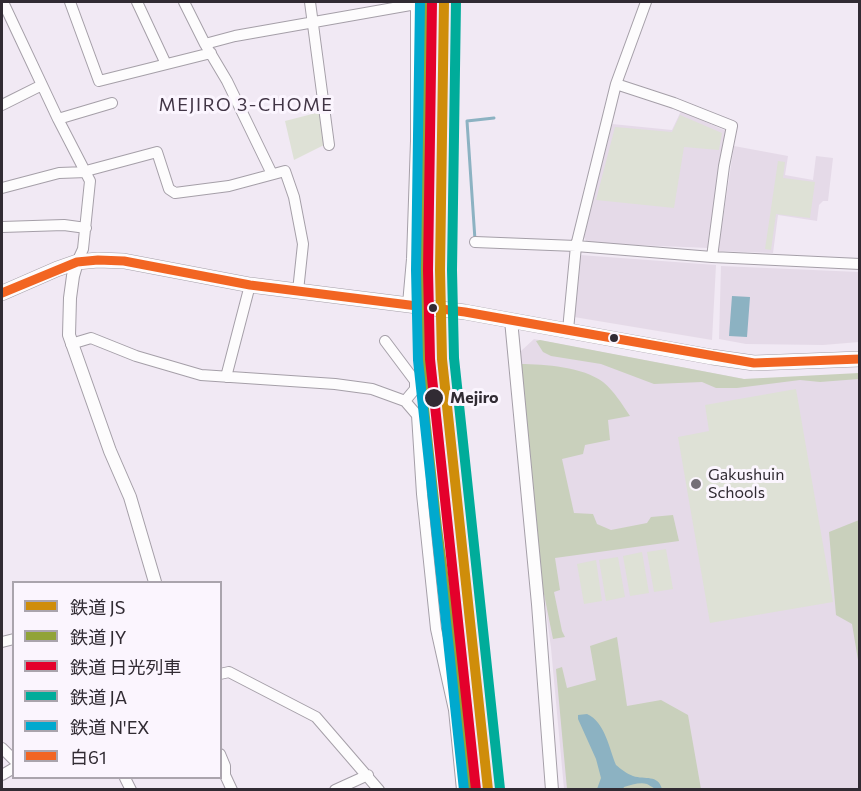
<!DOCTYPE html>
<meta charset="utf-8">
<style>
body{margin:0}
#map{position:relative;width:861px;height:791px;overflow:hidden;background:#f1e9f4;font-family:Commissioner,"Noto Sans JP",sans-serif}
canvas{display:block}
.frame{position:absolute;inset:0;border:3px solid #312b33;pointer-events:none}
.legend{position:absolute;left:12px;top:581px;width:210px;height:198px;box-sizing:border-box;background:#fbf5fe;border:2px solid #aaa4ad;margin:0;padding:8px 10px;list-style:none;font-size:18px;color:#312b33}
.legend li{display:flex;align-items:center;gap:12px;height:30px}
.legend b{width:30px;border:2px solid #aaa4ad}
</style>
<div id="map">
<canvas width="861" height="791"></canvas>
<div class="frame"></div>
<ul class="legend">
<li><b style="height:8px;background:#cf8d0a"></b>鉄道 JS</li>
<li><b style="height:8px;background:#91a338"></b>鉄道 JY</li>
<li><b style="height:8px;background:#e4002b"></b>鉄道 日光列車</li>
<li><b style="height:8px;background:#00ac9a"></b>鉄道 JA</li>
<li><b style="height:8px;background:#00a9ce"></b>鉄道 N'EX</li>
<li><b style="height:8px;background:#f26522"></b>白61</li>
</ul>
</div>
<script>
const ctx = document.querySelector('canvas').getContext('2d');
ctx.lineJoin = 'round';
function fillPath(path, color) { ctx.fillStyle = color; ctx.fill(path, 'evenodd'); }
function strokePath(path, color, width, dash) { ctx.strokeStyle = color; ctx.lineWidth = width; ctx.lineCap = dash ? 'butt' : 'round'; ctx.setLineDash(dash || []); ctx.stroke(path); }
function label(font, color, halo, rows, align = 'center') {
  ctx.font = font + ' Commissioner,sans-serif'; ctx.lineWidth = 6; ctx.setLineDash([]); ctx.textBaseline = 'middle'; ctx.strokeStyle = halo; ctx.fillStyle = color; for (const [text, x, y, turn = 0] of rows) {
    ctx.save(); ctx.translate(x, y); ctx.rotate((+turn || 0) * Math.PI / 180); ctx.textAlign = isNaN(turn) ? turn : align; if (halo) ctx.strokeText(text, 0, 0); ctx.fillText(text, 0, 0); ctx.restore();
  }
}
fillPath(new Path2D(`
 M681 111 726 131 709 248 587 243 584 237 612 124 672 130Z
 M734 146 788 156 785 175 813 180 816 156 833 158 828 201H823L819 205 817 221 778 215 773 253 718 251Z
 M580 255 716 265 712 340 574 317Z
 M721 266 859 272V342L823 345 746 344 719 339Z
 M534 339 744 379 859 375V789H564L551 648 543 589 520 364 521 351Z`), '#e5dae8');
fillPath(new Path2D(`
 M320 112 326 144 294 160 285 121Z
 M680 115 722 133 719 150 684 147 674 208 596 200 615 127 672 132Z
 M778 161 785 162 783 178 815 182 810 218 776 214 771 250 765 249Z
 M796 389 833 602 710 623 678 437 709 431 705 405Z
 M666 549 673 589 654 592 647 552Z
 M642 552 649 593 630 596 623 556Z
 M618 557 625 597 606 601 599 560Z
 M596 560 602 601 584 604 577 564Z`), '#dee1d6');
fillPath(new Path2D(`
 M540 340 744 379 859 373V379L820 382 800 380 737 388H716L702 382 654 384 601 364 551 356 543 352 536 341Z
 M520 364C545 364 583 367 603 382 614 391 622 404 630 416L608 420 610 440 585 445 583 454 562 459 574 513 593 514 597 524 611 530 647 523 651 517 673 515 679 541 555 558 560 590 554 592 562 631 565 637 553 639 543 589Z
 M859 520 860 659 858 660 852 624 836 615 829 532Z
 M617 637 627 706 661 700 688 715 701 789H567L556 669 562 667 567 688 596 680 590 646Z`), '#c9d0bc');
fillPath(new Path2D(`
 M732 296 750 297 747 337 729 336Z
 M587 714C605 722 609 748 616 765 621 769 627 774 633 776 645 780 658 774 662 789 654 790 653 787 647 784 640 782 631 785 624 787L623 789H597L601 778 596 759 578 719V715Z`), '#8cb2c2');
strokePath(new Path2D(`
 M475 240 467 121 494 118`), '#8cb2c2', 3);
const minor = new Path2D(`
 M3 2 58 119 90 181 83 249 77 262
 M70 2 99 81 211 53
 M137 2 166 64
 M184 2 205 44 227 81 272 174
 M310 2 329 145
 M205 44 235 36 416 4
 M616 84 674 103 732 126 724 166 712 257
 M2 105 42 85
 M58 119 112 103
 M86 171 157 152 169 189 175 193 229 186 285 171 294 197 303 244 298 291
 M2 188 59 173 87 172
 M2 227 64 225 86 228
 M475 242 576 246 712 257 860 264
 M408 304 412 259 416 141V2
 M568 330 576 246 616 84 646 2
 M385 341 415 381V389L405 401
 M71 344 91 338 136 356 201 375 335 384 372 389 405 401 417 415 422 494 436 629 454 710 462 790
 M226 377 250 285
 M2 642 14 639
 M220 674 229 672 316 717 379 790
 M2 748 14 760
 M220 754 225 766V775L220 772
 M2 775 14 768
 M225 775 232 790
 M125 778 131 790
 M335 790 368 775`);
const tertiary = new Path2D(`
 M77 262 73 276 70 298 69 335 110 451 130 497 155 582
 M511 320 538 604 552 790`);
const primary = new Path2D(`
 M2 293 57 269 77 262 98 260 124 261 250 285 465 312 712 357 754 363 860 359`);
strokePath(minor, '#a59fa8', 12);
strokePath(tertiary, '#a59fa8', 14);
strokePath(primary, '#a59fa8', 16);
strokePath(minor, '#fdfcfd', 10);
strokePath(tertiary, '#fdfcfd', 12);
strokePath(primary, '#fdfcfd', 15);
strokePath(new Path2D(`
 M2 293 77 262 98 260 124 261 250 285 465 312 754 363 860 359`), '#f26522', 9);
strokePath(new Path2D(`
 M444 2 440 270 442 359 488 790`), '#cf8d0a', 10);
strokePath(new Path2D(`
 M429 2 423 270V399L437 528 472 790`), '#91a338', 10);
strokePath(new Path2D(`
 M432 2 428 270 430 359 476 790`), '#e4002b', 10);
strokePath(new Path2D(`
 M456 2 452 270 454 358 500 789`), '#00ac9a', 10);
strokePath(new Path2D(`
 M420 2 416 270 418 360 464 790`), '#00a9ce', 10);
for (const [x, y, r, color] of [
 [433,308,5,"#312b33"],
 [614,338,5,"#312b33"],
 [434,398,10,"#312b33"],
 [696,484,6,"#746e77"]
]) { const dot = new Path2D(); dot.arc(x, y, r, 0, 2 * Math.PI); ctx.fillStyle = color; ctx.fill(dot); strokePath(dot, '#fbf5fe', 2); }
label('bold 16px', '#312b33', '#fbf5fe', [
 ["Mejiro",450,398]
], 'left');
label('16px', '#312b33', '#fbf5fe', [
 ["Gakushuin",708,475],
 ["Schools",708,493]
], 'left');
ctx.letterSpacing = '1.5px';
label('18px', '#413545', '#fbf5fe', [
 ["MEJIRO 3-CHOME",246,105]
]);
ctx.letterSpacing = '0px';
</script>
